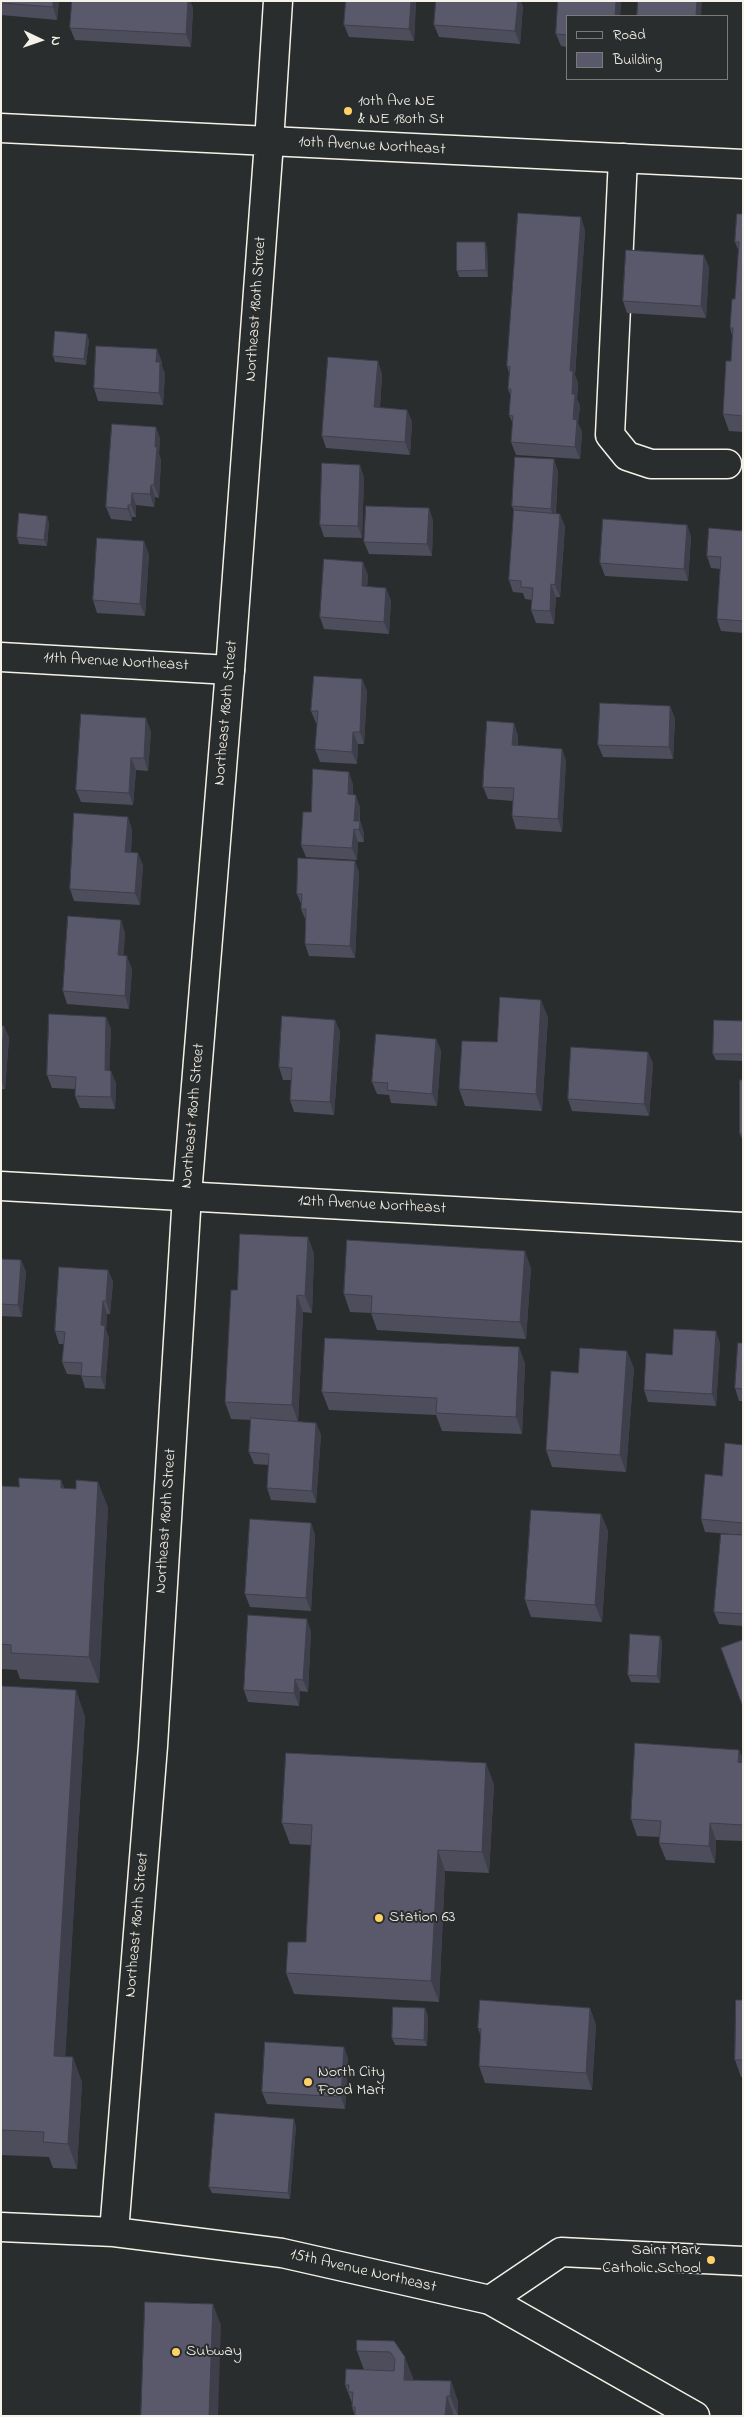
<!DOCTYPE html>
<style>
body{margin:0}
#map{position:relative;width:744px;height:2417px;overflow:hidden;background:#2a2d2e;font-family:"Indie Flower",sans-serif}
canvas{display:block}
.frame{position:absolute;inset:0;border:2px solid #f4f1e8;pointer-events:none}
.legend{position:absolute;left:566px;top:15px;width:162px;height:65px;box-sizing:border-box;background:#2a2d2e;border:1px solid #7b7b78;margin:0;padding:6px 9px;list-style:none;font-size:15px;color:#f4f1e8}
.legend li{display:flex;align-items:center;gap:10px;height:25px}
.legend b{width:25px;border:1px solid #7b7b78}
.north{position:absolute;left:15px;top:15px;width:50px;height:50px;-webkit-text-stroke:4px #2a2d2e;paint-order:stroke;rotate:93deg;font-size:14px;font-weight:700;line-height:20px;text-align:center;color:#f4f1e8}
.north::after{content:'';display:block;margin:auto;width:18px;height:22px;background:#f4f1e8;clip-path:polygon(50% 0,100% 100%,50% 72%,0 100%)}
</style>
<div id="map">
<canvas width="744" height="2417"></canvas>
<div class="frame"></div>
<ul class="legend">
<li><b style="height:6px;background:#2a2d2e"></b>Road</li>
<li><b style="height:14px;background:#5a596b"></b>Building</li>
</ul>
<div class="north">N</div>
</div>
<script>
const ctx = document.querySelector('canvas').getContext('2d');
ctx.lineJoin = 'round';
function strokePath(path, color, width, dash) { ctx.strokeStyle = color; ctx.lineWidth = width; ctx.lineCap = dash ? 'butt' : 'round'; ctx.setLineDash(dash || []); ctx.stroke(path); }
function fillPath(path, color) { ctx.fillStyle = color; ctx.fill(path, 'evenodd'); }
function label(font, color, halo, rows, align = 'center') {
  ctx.font = font + ' "Indie Flower",sans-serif'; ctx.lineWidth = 4; ctx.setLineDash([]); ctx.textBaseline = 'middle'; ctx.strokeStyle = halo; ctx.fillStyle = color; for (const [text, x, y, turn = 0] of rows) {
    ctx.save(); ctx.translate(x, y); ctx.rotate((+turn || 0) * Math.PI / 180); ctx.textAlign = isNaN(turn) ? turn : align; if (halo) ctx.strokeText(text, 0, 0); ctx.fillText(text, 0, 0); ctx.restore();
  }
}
const street = new Path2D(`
 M269 142 278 1
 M623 158 610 435 627 456 651 464H727
 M1 657 230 670
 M1 1186 743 1227
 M490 2300 561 2252 743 2261`);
const secondary = new Path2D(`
 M1 128 743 164
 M1 2227 114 2232 282 2253 490 2300 695 2416
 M114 2232 153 1746 187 1195 230 670 269 142`);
strokePath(street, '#f4f1e8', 31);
strokePath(secondary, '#f4f1e8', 31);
strokePath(street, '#2a2d2e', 28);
strokePath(secondary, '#2a2d2e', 28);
fillPath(new Path2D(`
 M1 1H59L57 20 1 15Z
 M72 1H190L193 8 191 47 75 40 70 28Z
 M346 1H416L414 41 349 37 344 25Z
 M558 1H621L620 16H568V47L561 46 556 34Z
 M523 6 520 44 439 37 434 25Z
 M743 214V432L729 431 723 414 731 361 732 335 730 328 735 299 739 252 735 242Z
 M585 230 575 375 578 383 577 399 580 406 578 423 582 432 580 459 516 455 511 442 513 424 509 415 511 397 508 389 509 373 507 366Z
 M485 242 487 248 488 277H459L457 271Z
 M709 267 706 318 627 313 623 301Z
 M89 340 86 365 55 362 53 356Z
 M162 362V366L165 374 163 405 98 401 94 388Z
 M382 374 380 408 407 410 412 422 410 455 326 448 322 436Z
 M156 427 160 439 159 454 161 460 159 498 155 497 154 507 136 505V517H132V521L111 519 106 507Z
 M554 459 558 472 556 513 565 526 560 597H556L554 624 536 623 531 610 532 600 525 599 523 593 513 592 509 580 514 511 512 506Z
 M364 477 362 538 324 537 320 525Z
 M429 508 433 521 432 556 369 554 364 542Z
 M49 522 47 546 19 544 17 537Z
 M687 525 691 537 688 581 605 576 600 563Z
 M743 531V633L721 631 717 619 720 569 711 568 707 556Z
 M149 554 145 616 97 613 93 600Z
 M368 575 367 587 391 600 389 634 324 629 320 617Z
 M362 679 367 691 364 744H358L357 764 320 762 315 749 317 723H316L311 711Z
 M670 706 675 719 673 759 603 757 598 745Z
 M514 723 518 736V745L562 749 566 761 562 832 516 829 512 816 513 801 488 799 483 787Z
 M151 731 148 771 136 770 133 805 81 802 76 790Z
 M353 784V794L360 807V821L364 833V842H358L357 860 306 857 301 845 311 812Z
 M132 829 131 853 143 865 140 905 74 901 70 889Z
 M355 861 359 873 355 958 309 956 305 944 306 921 301 909 302 906 297 894Z
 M125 932 123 956 132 969 129 1009 67 1004 63 991Z
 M106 1017 111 1029 109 1071 116 1083 115 1109 80 1108 75 1096V1089L52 1088 47 1075Z
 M548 1017 542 1111 465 1106 459 1089Z
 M335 1020 340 1032 334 1115 294 1112 290 1100 291 1080H283L279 1067Z
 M743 1021V1061L716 1060 713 1054Z
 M1 1026H4L9 1038 5 1089H1Z
 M436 1039 441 1051 437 1106 391 1103 389 1095 377 1094 372 1082Z
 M648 1052 653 1064 649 1116 572 1111 568 1099Z
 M743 1080V1141L740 1134Z
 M308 1237 314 1254 312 1313 303 1312 298 1422 316 1423 321 1435 316 1503 271 1500 267 1488 269 1465 254 1464 249 1452 251 1420 231 1419 225 1402 237 1290Z
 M1 1259 21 1260 26 1272 22 1317 1 1316Z
 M531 1268 526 1339 377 1330 371 1313 350 1312 344 1294Z
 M108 1270 113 1282 110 1314H107L106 1330 109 1338 105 1389 85 1388 81 1375 67 1374 62 1362 64 1344H59L55 1331Z
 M716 1331 720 1344 716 1406 648 1402 644 1390 672 1355Z
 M743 1343V1401H739L735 1388Z
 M519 1347 525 1364 522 1434 442 1431 436 1415 329 1410 322 1392Z
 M634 1368 626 1472 552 1467 546 1450 578 1373Z
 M743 1445V1535L705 1532 701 1519 722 1476Z
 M61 1480 64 1488 108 1507 99 1683 20 1679 17 1670 1 1669V1486L19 1487Z
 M601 1514 608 1531 602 1622 531 1617 525 1600Z
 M311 1523 315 1535 311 1611 250 1607 245 1594Z
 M743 1535V1626L719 1624 714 1612Z
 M311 1631 308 1692 300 1691 299 1706 248 1702 244 1690Z
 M660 1636 662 1642 660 1683 631 1682 628 1675Z
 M1 1686 85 1716 65 2056 82 2082 77 2169 53 2168 49 2157 1 2155Z
 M739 1750 743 1760V1841L716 1840 715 1863 666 1860 659 1843 660 1837 637 1836 631 1819Z
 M494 1784 489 1873 445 1871 439 2002 294 1994 286 1973 306 1942 311 1845 290 1844 282 1823Z
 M743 2000V2077H741L735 2060Z
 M590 2008 596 2025 592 2090 485 2083 479 2066 481 2037 478 2028Z
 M428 2015 427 2046 395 2045 392 2038Z
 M344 2047 348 2059 345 2109 267 2104 262 2092Z
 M296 2126 290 2199 212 2193 209 2187Z
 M394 2341 413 2378V2380L451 2381 458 2402V2416H355L352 2407V2403L345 2385 364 2370 357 2351Z`), '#4d4d5c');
fillPath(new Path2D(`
 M53 1H59L57 20 53 7Z
 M188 1H190L193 8 191 47 186 34Z
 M411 1H416L414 41 409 29Z
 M518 1H521L523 6 520 44 515 31Z
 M616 1H621L620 16H615Z
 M697 1H702L701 16H696Z
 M581 217 585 230 575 375 578 383 577 399 580 406 578 423 582 432 580 459 575 447 572 394 570 371Z
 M485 242 487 248 488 277 486 270Z
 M704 255 709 267 706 318 701 306Z
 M87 334 89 340 86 365 84 359Z
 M157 349 162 362V366L165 374 163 405 159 393 156 362Z
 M378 361 382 374 379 420 374 407Z
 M407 410 412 422 410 455 405 442Z
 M156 427 160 439 159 454 161 460 159 498 154 485Z
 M554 459 558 472 555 521 551 509Z
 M360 465 364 477 362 538 358 526Z
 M151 485 155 497 154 507 150 494Z
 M132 493 136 505V517L131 505Z
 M128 505 132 517V521L128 509Z
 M429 508 433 521 432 556 427 544Z
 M560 514 565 526 560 597 555 585Z
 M47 516 49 522 47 546 44 540Z
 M687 525 691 537 688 581 684 569Z
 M144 541 149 554 145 616 140 604Z
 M363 562 368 575 366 599 362 586Z
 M551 584 556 597 554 624 550 611Z
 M386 588 391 600 389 634 384 622Z
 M362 679 367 691 364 744 360 732Z
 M670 706 675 719 673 759 669 747Z
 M146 718 151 731 148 771 144 758Z
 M514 723 518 736 517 757 512 745Z
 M353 732 358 744 357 764 352 752Z
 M562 749 566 761 562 832 558 819Z
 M131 758 136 770 133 805 129 793Z
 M349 772 353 784 352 806 348 794Z
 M356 795 360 807 359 830 354 821Z
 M128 817 132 829 130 865 125 852Z
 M360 821 364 833V842L359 830Z
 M354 829 358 842 357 860 352 848Z
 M138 853 143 865 140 905 135 893Z
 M355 861 359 873 355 958 350 946Z
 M121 920 125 932 123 968 118 955Z
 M127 956 132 969 129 1009 125 996Z
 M541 1000 548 1017 542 1111 536 1094Z
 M106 1017 111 1029 109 1083 105 1070Z
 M335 1020 340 1032 334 1115 330 1102Z
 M4 1026 9 1038 5 1089 1 1080V1064Z
 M436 1039 441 1051 437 1106 432 1094Z
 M648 1052 653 1064 649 1116 644 1104Z
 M111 1071 116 1083 115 1109 111 1097Z
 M308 1237 314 1254 312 1313 305 1296Z
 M525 1251 531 1268 526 1339 520 1322Z
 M21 1260 26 1272 22 1317 18 1305Z
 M108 1270 113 1282 110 1314 106 1301Z
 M297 1295 303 1312 298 1422 292 1405Z
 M103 1301 107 1314 106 1330 109 1338 105 1389 101 1377V1325Z
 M716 1331 720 1344 716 1406 712 1394Z
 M519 1347 525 1364 522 1434 516 1417Z
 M627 1351 634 1368 626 1472 620 1455Z
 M316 1423 321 1435 316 1503 312 1491Z
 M61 1480 70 1506 61 1488Z
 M98 1482 108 1507 99 1683 89 1657Z
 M601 1514 608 1531 602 1622 595 1605Z
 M311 1523 315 1535 311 1611 306 1598Z
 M307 1619 311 1631 308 1692 303 1680Z
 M660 1636 662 1642 660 1683 657 1676Z
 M295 1679 300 1691 299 1706 294 1693Z
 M76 1690 85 1716 64 2081 54 2056Z
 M739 1750 743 1760V1775L738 1762Z
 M486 1763 494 1784 489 1873 482 1852Z
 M710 1823 716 1840 715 1863 709 1846Z
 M438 1850 445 1871 439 2002 431 1981Z
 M425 2008 428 2015 427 2046 424 2040Z
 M590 2008 596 2025 592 2090 586 2073Z
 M344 2047 348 2059 345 2109 341 2097Z
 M73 2057 82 2082 77 2169 68 2144Z
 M294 2119 296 2126 290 2199 288 2193Z
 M213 2304 221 2325 218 2416H209Z
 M405 2357 413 2378 412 2401 404 2380Z
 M451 2381 458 2402V2416L450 2396Z
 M447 2396 454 2416H445Z`), '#3f3e4b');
const building = new Path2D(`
 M1 1H53V7L1 3Z
 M72 1H188L186 34 70 28Z
 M346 1H411L409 29 344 25Z
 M436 1H518L515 31 434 25Z
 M558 1H616L615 16H568V35L556 34Z
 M638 1H697L696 16H637Z
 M518 213 581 217 570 371H573L572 394H575L573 419 577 420 575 447 511 442 513 416 509 415 511 389H508L510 367 507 366Z
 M737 214H743V416L723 414 726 361H731L733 328H730L732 299H735L739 242H735Z
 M457 242H485L486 270 457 271Z
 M626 250 704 255 701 306 623 301Z
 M55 331 87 334 84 359 53 356Z
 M96 346 157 349 156 362H160L159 393 94 388Z
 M328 357 378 361 374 407 407 410 405 442 322 436Z
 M112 424 156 427 155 447H157L154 485H151L150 494 132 493 131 505H128V509L106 507Z
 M515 457 554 459 551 509 512 506Z
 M322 463 360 465 358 526 320 525Z
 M366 506 429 508 427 544 364 542Z
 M514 510 560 514 555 585 551 584 550 611 531 610 533 588 521 587V581L509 580Z
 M19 513 47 516 44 540 17 537Z
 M603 519 687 525 684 569 600 563Z
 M709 528 743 531V621L717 619 721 557 707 556Z
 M97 538 144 541 140 604 93 600Z
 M324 559 363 562 362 586 386 588 384 622 320 617Z
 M314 676 362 679 360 732H353L352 752 315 749 318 711H311Z
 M600 703 670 706 669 747 598 745Z
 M81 714 146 718 144 758H131L129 793 76 790Z
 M487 721 514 723 512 745 562 749 558 819 512 816 514 788 483 787Z
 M313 769 349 772 348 794 356 795 354 821H360L359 830 354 829 352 848 301 845 303 812H311Z
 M74 813 128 817 125 852 138 853 135 893 70 889Z
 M298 858 355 861 350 946 305 944 306 909H301L302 894H297Z
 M68 916 121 920 118 955 127 956 125 996 63 991Z
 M500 997 541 1000 536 1094 459 1089 462 1041 497 1042Z
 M49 1014 106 1017 105 1070 111 1071V1097L75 1096 76 1077 47 1075Z
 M282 1016 335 1020 330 1102 290 1100 292 1068 279 1067Z
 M714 1020 743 1021V1054H713Z
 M1 1026H4L1 1064Z
 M376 1034 436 1039 432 1094 387 1090 388 1083 372 1082Z
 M571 1047 648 1052 644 1104 568 1099Z
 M740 1080H743V1134H740Z
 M240 1234 308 1237 305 1296 297 1295 292 1405 225 1402 231 1290H237Z
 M347 1240 525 1251 520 1322 371 1313 372 1296 344 1294Z
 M1 1259 21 1260 18 1305 1 1304Z
 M59 1267 108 1270 106 1301H103L101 1325 105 1326 101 1377 81 1376 82 1363 62 1362 65 1332 55 1331Z
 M674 1329 716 1331 712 1394 644 1390 646 1353 672 1355Z
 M325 1338 519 1347 516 1417 436 1413 437 1398 322 1392Z
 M738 1343H743V1389L735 1388Z
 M580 1348 627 1351 620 1455 546 1450 551 1371 578 1373Z
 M251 1418 316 1423 312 1491 267 1488 269 1454 249 1452Z
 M725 1443 743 1445V1523L701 1519 705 1474 722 1476Z
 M19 1478 61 1480V1488L76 1489V1480L98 1482 89 1657 11 1653V1645L1 1644V1486L19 1487Z
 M531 1510 601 1514 595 1605 525 1600Z
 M250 1519 311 1523 306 1598 245 1594Z
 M721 1534 743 1535V1614L714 1612Z
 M248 1615 307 1619 303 1680 295 1679 294 1693 244 1690Z
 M630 1634 660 1636 657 1676 628 1675Z
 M743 1640V1707L721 1648Z
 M1 1686 76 1690 54 2056 73 2057 68 2144 43 2142 44 2132 1 2130Z
 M635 1743 739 1750 738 1762 743 1763V1825L710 1823 709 1846 659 1843 661 1821 631 1819Z
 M286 1753 486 1763 482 1852 438 1850 431 1981 286 1973 288 1942H306L312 1825 282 1823Z
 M480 2000 590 2008 586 2073 479 2066 481 2029 478 2028Z
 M736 2000H743V2060H735Z
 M393 2007 425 2008 424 2040 392 2038Z
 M265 2042 344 2047 341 2097 262 2092Z
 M215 2113 294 2119 288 2193 209 2187Z
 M145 2302 213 2304 209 2416H141Z
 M357 2340 394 2341 405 2357 404 2380 451 2381 450 2396H447L445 2416H355V2407H352L353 2392H348L349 2385H345L346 2369 394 2371 395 2359 390 2352 357 2351Z`);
fillPath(building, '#5a596b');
strokePath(building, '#3f3e4b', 1);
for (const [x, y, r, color] of [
 [348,111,5,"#ffd166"],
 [379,1918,5,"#ffd166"],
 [308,2082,5,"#ffd166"],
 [711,2260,5,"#ffd166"],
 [176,2352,5,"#ffd166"]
]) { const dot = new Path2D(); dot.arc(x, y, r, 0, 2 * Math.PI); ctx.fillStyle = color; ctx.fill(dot); strokePath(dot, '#2a2d2e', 2); }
label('16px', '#f4f1e8', '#2a2d2e', [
 ["10th Ave NE",358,102],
 ["& NE 180th St",358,120],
 ["Station 63",389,1918],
 ["North City",318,2073],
 ["Food Mart",318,2091],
 ["Saint Mark",701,2251,"right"],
 ["Catholic School",701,2269,"right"],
 ["Subway",186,2352]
], 'left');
label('16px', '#f4f1e8', '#2a2d2e', [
 ["10th Avenue Northeast",372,147,3],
 ["Northeast 180th Street",257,309,-86],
 ["11th Avenue Northeast",116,663,3],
 ["Northeast 180th Street",227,713,-85],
 ["Northeast 180th Street",194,1116,-85],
 ["12th Avenue Northeast",372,1206,3],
 ["Northeast 180th Street",167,1521,-86],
 ["Northeast 180th Street",138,1925,-85],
 ["15th Avenue Northeast",363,2272,13]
]);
</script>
